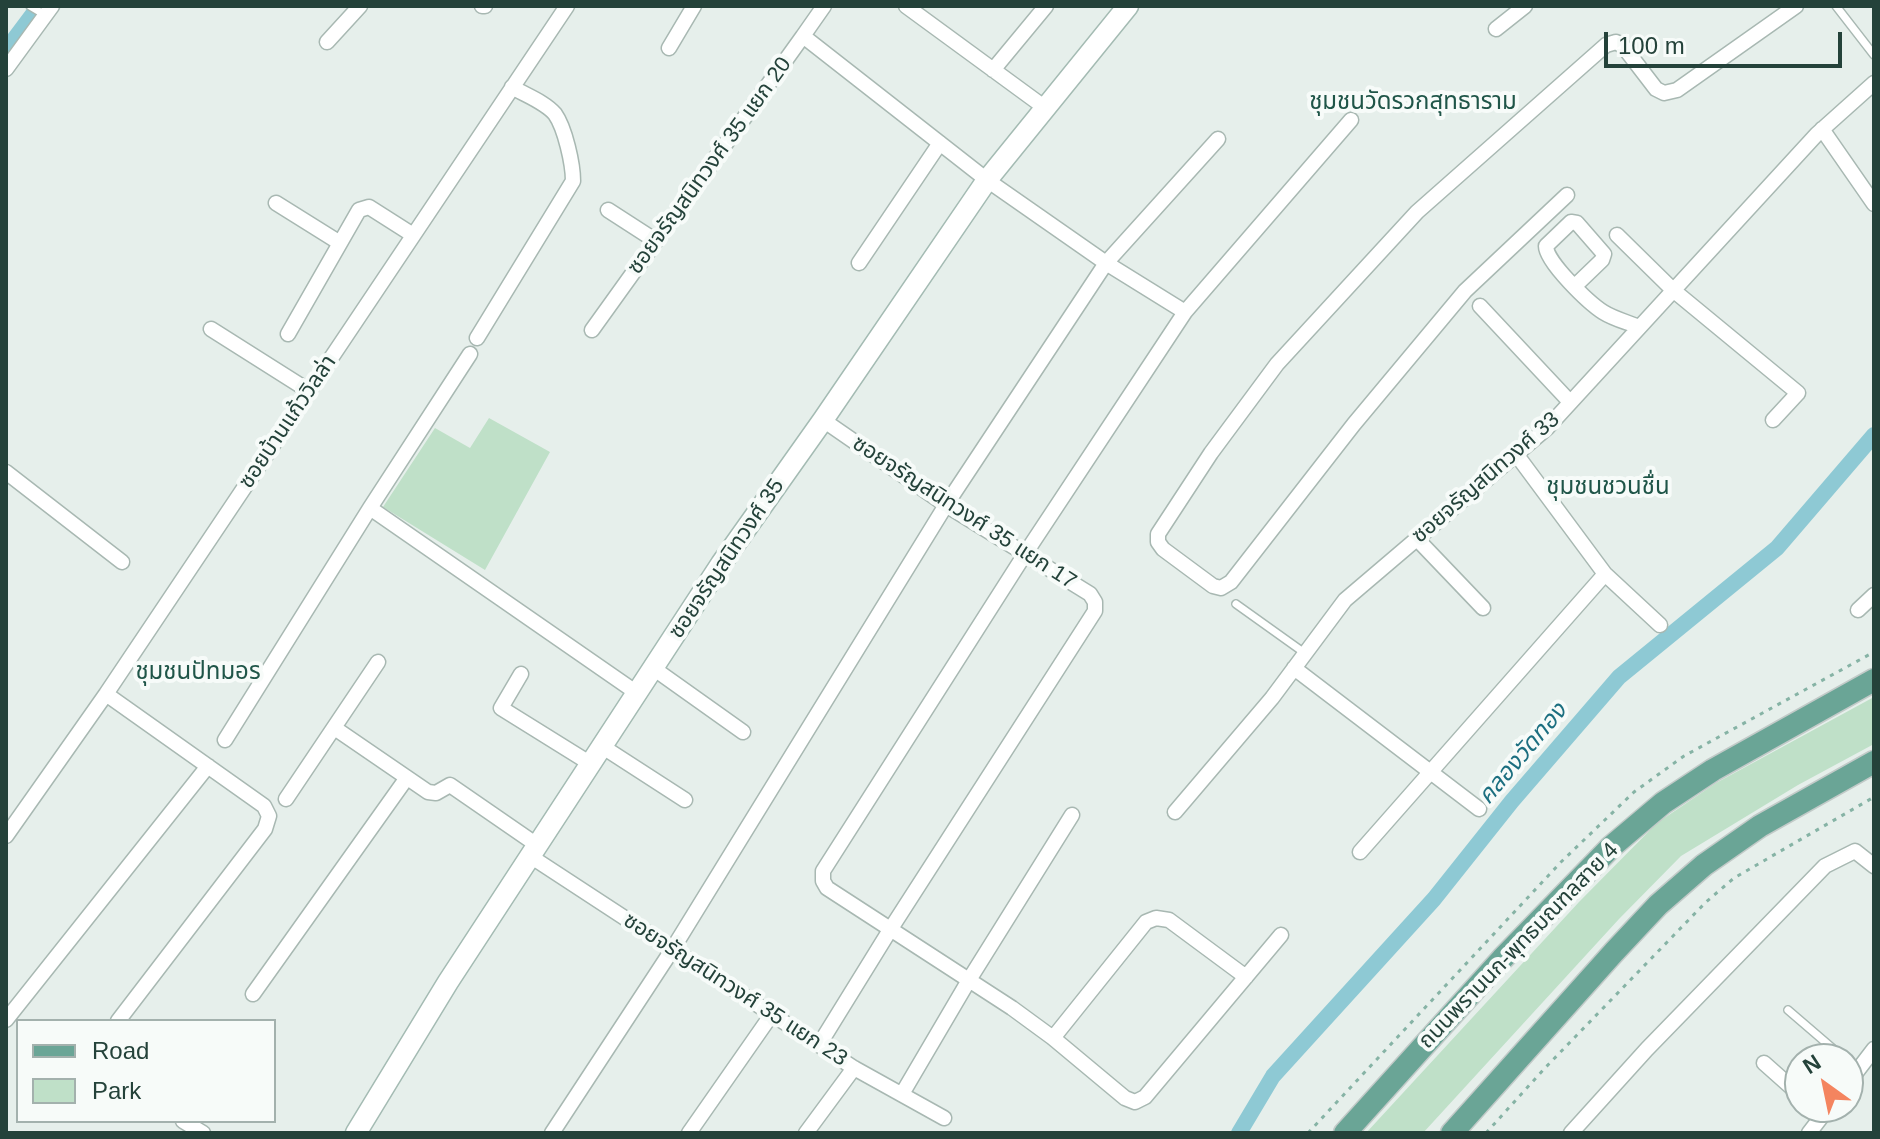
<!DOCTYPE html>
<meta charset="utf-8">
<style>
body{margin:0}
#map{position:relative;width:1880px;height:1139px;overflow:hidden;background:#e6efeb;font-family:Arial,sans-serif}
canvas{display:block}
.frame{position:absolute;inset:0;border:8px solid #24423a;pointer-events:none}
.legend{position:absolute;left:16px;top:1019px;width:260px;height:104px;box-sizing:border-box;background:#f7fbf9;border:2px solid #a3b1ad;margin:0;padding:10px 14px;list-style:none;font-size:24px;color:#24423a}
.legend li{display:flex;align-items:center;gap:16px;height:40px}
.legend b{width:40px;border:2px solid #a3b1ad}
.north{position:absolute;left:1784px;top:1043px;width:80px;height:80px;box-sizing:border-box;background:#f7fbf9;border:2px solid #a3b1ad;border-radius:50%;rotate:327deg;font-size:22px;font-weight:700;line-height:32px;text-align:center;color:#24423a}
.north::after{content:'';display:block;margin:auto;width:28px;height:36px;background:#f4845f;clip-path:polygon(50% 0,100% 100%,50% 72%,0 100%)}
.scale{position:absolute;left:1604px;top:32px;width:238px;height:36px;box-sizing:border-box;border:4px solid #24423a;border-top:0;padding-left:10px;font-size:24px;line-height:28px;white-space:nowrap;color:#24423a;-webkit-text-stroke:6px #f7fbf9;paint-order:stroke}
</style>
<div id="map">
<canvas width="1880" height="1139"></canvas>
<div class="frame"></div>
<ul class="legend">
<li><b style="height:10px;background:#6aa596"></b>Road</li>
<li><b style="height:22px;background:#bfe0c8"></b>Park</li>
</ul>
<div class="north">N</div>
<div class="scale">100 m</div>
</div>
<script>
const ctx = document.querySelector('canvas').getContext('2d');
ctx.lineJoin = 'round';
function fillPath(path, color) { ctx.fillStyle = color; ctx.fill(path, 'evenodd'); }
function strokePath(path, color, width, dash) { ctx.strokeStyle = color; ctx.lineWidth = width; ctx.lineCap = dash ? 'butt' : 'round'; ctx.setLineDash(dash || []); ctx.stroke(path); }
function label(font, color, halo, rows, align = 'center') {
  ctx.font = font + ' Arial,"Noto Sans Thai",sans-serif'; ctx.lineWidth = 8; ctx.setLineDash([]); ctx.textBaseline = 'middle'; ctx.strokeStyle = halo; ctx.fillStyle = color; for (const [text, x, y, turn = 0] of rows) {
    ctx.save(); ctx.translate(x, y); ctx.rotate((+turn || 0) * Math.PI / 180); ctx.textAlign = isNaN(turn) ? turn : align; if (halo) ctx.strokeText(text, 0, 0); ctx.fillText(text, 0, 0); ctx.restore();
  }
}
fillPath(new Path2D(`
 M489 418 550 452 485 570 383 507 435 428 470 448Z
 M1874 697V744L1798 785 1681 856 1619 919 1423 1133H1366L1579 902 1657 823 1716 783Z`), '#bfe0c8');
strokePath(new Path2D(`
 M6 50 39 6
 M1239 1133 1273 1076 1434 899 1512 801 1619 677 1777 548 1874 435`), '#8ec9d4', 16);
const lane = new Path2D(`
 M30 6 45 15
 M1836 6 1874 55
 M1236 604 1306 654
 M1788 1010 1845 1059`);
const street = new Path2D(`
 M482 6H485
 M906 6 1044 107
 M1496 29 1525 6
 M803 36 824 6
 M327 42 360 6
 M669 48 694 6
 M6 69 52 6
 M993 70 1046 6
 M1822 129 1874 204
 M1567 195 1465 291 1354 424 1231 582 1221 588 1213 586 1163 549 1158 542V534L1211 453 1277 364 1417 212 1606 45 1616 42 1623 46 1656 89 1664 93 1677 90 1796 6
 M276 203 340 243
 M608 210 656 241
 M1617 235 1673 290 1798 393 1773 420
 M859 263 940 143
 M1575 286 1602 260 1604 254 1577 223 1571 222 1546 246C1546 262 1589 303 1603 312 1614 319 1627 322 1639 327
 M1480 306 1570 402
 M211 329 309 391
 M592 330 803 36 987 180 1106 263 1185 312
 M288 334 359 210 369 207 413 235
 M477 338 573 181C573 164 565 128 555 114 545 102 525 95 512 87
 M6 472 122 562
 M370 508 637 693
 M1417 539 1483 608
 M1605 574 1660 625
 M1858 610 1874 595
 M653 668 743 732
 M1294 668 1479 809
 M521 674 501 708 591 764
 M106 694 264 806 269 816 265 829 118 1021
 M336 729 428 792 436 793 450 785 537 845
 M225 740 370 508 470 354
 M603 747 685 800
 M286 799 378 662
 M1175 812 1272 698 1345 600 1547 428 1817 134 1874 83
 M6 836 106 694 567 6
 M1360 852 1605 574 1516 454
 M530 856 854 1068 944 1118
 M1281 935 1145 1097 1135 1102 1125 1098 1053 1038 1012 1008 827 888 823 881V871L1025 554 1185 312 1351 120
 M253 994 406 779
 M6 1020 208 766
 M1053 1038 1146 922 1156 918 1169 920 1246 977
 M819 1045 890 930 1095 611V602L1090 594 946 505 823 420
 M1764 1063 1800 1095
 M1848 1083 1874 1049
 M902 1094 969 980 1072 815
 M183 1121 203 1133
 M552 1133 672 950 946 505 1106 263 1218 139
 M689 1133 772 1014
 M806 1133 854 1068
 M1571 1133 1647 1049 1825 866 1855 851 1874 866
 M1809 1133 1829 1107`);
const secondary = new Path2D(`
 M356 1133 448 982 721 564 823 420 987 180 1128 6`);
const primary = new Path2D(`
 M1345 1133 1502 959 1611 847 1663 803 1713 770 1874 680
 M1452 1133 1614 952 1658 905 1704 865 1760 826 1874 762`);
strokePath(lane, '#a8b8b2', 10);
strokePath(street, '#a8b8b2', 17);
strokePath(secondary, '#a4bbb3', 23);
strokePath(primary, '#c2cac8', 25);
strokePath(new Path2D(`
 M1308 1133 1561 862 1634 792 1684 756 1874 652
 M1486 1133 1545 1068 1706 902 1734 878 1874 797`), '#86b3a5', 3, [4, 6]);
strokePath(lane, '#fff', 7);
strokePath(street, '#fff', 14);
strokePath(secondary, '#fff', 20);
strokePath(primary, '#6aa596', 22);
label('22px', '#24423a', '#f7fbf9', [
 ["ซอยจรัญสนิทวงศ์ 35 แยก 20",710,166,-54],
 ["ซอยบ้านแก้ววิลล่า",288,422,-56],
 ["ซอยจรัญสนิทวงศ์ 33",1486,478,-41],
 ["ซอยจรัญสนิทวงศ์ 35 แยก 17",964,513,33],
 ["ซอยจรัญสนิทวงศ์ 35",727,559,-56],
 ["ถนนพรานนก-พุทธมณฑลสาย 4",1519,946,-46],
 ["ซอยจรัญสนิทวงศ์ 35 แยก 23",735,990,33]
]);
label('24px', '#1f5548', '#f7fbf9', [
 ["ชุมชนวัดรวกสุทธาราม",1413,102],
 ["ชุมชนชวนชื่น",1608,487],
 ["ชุมชนปัทมอร",198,672]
]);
label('italic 24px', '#1c6f80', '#f7fbf9', [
 ["คลองวัดทอง",1523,754,-50]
]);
</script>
